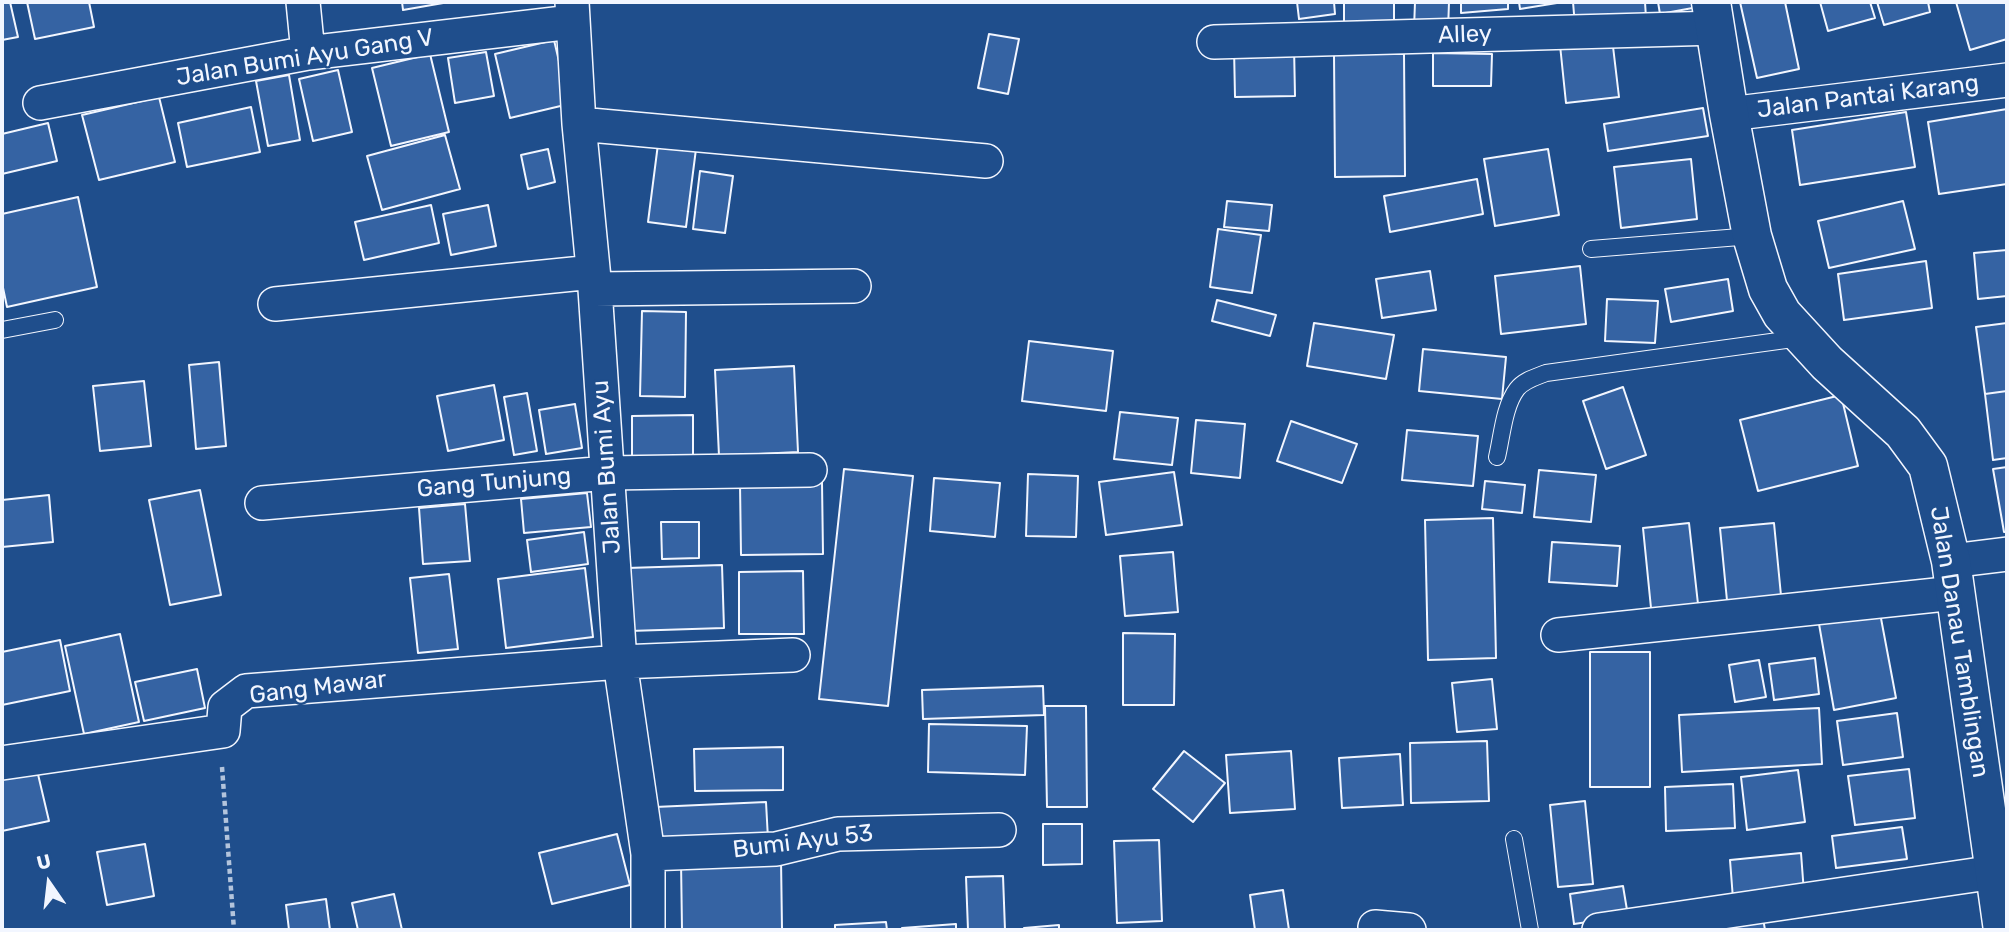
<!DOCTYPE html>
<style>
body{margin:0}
#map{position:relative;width:2009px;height:932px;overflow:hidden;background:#1f4e8c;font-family:Rubik,sans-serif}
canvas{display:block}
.frame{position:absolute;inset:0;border:4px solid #f2f6ff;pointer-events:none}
.north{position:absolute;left:14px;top:848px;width:70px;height:70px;-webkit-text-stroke:5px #1f4e8c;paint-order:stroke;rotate:346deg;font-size:19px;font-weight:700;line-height:28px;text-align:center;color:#f2f6ff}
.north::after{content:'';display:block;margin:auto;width:24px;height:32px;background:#f2f6ff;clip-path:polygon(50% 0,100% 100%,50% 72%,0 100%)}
</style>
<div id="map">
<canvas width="2009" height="932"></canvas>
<div class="frame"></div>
<div class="north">U</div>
</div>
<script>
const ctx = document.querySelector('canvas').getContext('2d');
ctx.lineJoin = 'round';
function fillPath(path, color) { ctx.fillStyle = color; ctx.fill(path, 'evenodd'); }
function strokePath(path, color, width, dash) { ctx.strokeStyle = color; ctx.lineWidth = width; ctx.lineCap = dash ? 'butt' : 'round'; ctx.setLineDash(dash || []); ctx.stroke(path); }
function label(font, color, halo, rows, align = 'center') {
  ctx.font = font + ' Rubik,sans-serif'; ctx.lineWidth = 5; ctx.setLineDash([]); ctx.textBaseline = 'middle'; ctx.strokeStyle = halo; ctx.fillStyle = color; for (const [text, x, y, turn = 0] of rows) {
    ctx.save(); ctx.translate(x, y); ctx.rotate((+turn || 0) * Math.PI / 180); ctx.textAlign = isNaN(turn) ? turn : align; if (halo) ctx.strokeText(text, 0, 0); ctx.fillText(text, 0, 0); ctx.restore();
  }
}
const building = new Path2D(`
 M2 2H10L18 37 2 40Z
 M27 2H89L94 27 35 39Z
 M402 2H449L403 10Z
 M1297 2H1334L1335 14 1299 19Z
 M1344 2H1394V27L1344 26Z
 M1415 2H1449L1448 31 1414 29Z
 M1461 2H1508V9L1461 13Z
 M1519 2H1563L1520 9Z
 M1573 2H1645L1646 18 1575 26Z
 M1658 2H1697L1698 7 1660 14Z
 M1740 2H1785L1799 69 1757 78Z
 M1820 2H1870L1875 18 1828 31Z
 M1877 2H1928L1930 12 1884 25Z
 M1956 2H2007V39L1970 50Z
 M989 34 1019 39 1008 94 978 88Z
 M1612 38 1619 97 1566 103 1560 45Z
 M554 40 569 104 510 118 495 54Z
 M1294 46 1295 96 1235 97 1234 48Z
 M486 52 494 96 455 103 448 58Z
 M1433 53 1492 54 1491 86H1433Z
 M430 54 449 132 391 146 372 68Z
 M1334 54H1404L1405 176 1335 177Z
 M338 70 352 132 313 141 299 79Z
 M289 75 300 140 268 146 256 81Z
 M159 97 175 162 99 180 82 115Z
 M251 107 260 152 187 167 178 123Z
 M1703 108 1708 136 1608 151 1604 124Z
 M2007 109V184L1939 194 1928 122Z
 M1906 112 1915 167 1800 185 1792 130Z
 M48 123 57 161 2 174V134Z
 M445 135 460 189 382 210 367 156Z
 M658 144 696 149 686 227 648 222Z
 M548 149 555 182 528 189 521 155Z
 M1548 149 1559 215 1495 226 1484 159Z
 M1691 159 1697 219 1621 228 1614 167Z
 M700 171 733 176 725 233 693 229Z
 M1477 179 1483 214 1390 232 1384 196Z
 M78 197 97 287 7 307 2 283V214Z
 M1227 201 1272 205 1269 231 1224 227Z
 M1903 201 1915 249 1829 268 1818 221Z
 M431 205 439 243 364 260 355 222Z
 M488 205 496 246 451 255 443 214Z
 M1218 229 1261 235 1252 293 1210 287Z
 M2007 250V296L1978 299 1974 253Z
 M1926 261 1932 308 1844 320 1838 274Z
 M1580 266 1586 324 1501 334 1495 276Z
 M1430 271 1436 310 1382 318 1376 279Z
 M1728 279 1733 311 1671 322 1665 289Z
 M1607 299 1658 301 1655 343 1605 341Z
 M1217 300 1276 315 1270 336 1212 321Z
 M642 311 686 312 685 397 640 396Z
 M1314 323 1394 335 1386 379 1307 366Z
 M2007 323V391L1985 394 1976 327Z
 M1029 341 1113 351 1106 411 1022 401Z
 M1423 349 1506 357 1502 399 1419 391Z
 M219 362 226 446 196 449 189 365Z
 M794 366 798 452 719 456 715 370Z
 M144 381 151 446 100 451 93 386Z
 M494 385 504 440 448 451 437 396Z
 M1623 387 1646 455 1606 469 1583 401Z
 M2007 391V458L1993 460 1985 394Z
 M527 393 537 451 514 455 504 397Z
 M1841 395 1858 466 1758 491 1740 420Z
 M575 404 582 448 546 454 539 410Z
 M1120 412 1178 418 1172 465 1114 459Z
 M693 415V461L632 462V416Z
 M1196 420 1245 424 1240 478 1191 473Z
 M1291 421 1357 444 1342 483 1277 461Z
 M1407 430 1478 436 1473 486 1402 480Z
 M2007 467V532H2004L1993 469Z
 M844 469 913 476 888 706 819 699Z
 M1539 470 1596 475 1591 522 1534 517Z
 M1174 472 1182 525 1106 535 1099 482Z
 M1028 474 1078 476 1076 537 1026 536Z
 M934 478 1000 483 995 537 930 531Z
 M1485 481 1525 485 1522 513 1482 509Z
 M822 482 823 554 741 555 740 484Z
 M200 490 221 595 170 605 149 500Z
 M587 493 591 527 524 533 521 499Z
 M49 495 53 542 2 547V500Z
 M465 504 470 561 423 564 419 508Z
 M1493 518 1496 658 1428 660 1425 520Z
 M661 522H699V558L662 559Z
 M1689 523 1699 613 1652 618 1643 528Z
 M1774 523 1782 606 1728 611 1720 528Z
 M584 532 588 564 531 572 527 540Z
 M1552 542 1620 546 1617 586 1549 582Z
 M1173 552 1178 612 1125 616 1120 556Z
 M722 565 724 628 629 631 627 568Z
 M585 568 593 637 506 648 498 579Z
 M803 571 804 634H739V572Z
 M449 574 458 649 418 653 410 578Z
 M1880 613 1896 698 1834 710 1819 624Z
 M1123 633 1175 634 1174 705H1123Z
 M120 634 139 722 84 734 65 646Z
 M60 640 70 691 2 705V652Z
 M1590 652H1650V787H1590Z
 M1815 658 1819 694 1774 700 1769 664Z
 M1759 660 1766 697 1735 702 1729 665Z
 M197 669 205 708 144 721 135 682Z
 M1492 679 1497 729 1457 732 1452 683Z
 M1043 686 1044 715 923 719 922 690Z
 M1045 706H1086L1087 807H1047Z
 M1819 708 1822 764 1682 772 1679 715Z
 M1897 713 1903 757 1843 765 1837 721Z
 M929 724 1027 726 1025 775 928 772Z
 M1487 741 1489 801 1411 803 1410 743Z
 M783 747V790L695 791 694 749Z
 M1184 751 1225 783 1193 822 1153 789Z
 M1291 751 1295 809 1230 813 1226 755Z
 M1400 754 1403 805 1342 808 1339 758Z
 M1909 769 1915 818 1855 825 1848 776Z
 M37 770 49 821 2 831V778Z
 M1798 770 1805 822 1747 830 1741 777Z
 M1733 784 1735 828 1666 831 1665 787Z
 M1585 801 1593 884 1558 887 1550 805Z
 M766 802 768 839 657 843 655 807Z
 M1043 824H1082V864L1043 865Z
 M1902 827 1907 859 1836 868 1832 836Z
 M617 834 630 885 552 904 539 853Z
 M1159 840 1162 921 1117 923 1114 841Z
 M145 844 154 896 107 905 97 852Z
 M1801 853 1804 893 1733 899 1730 860Z
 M781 859 782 929 682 930 681 861Z
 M1003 876 1005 930H968L966 877Z
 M1623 886 1628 916 1574 924 1570 894Z
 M1283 890 1289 930H1255L1250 895Z
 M394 894 402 930H358L352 903Z
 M326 899 330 930H289L286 905Z
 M1763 918 1765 930H1689Z
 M886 922 887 930H835V925Z
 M956 924V930H902V928Z
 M1059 925V930H1024V928Z`);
fillPath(building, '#3563a3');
strokePath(building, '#f2f6ff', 2);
const service = new Path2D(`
 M1591 249 1752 236
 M2 330 55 320
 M1497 457C1502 436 1504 406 1517 389 1524 380 1536 377 1546 373L1800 338
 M1514 839 1530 930`);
const minor = new Path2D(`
 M303 2 308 53
 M572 2 579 124 595 289 620 662 648 854V930
 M1214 42 1717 28
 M40 103 308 53 572 22
 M1729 114 2007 80
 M579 124 986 161
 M595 289 854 286
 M275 304 593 272
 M262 503 607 473 810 470
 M1951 561 2007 554
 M1558 635 1955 593
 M2 763 223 731 225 707 246 691 620 662 793 655
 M648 854 776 849 838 834 999 830
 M1375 927 1409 930
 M1599 930 1995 872`);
const tertiary = new Path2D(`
 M1711 2 1729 114 1752 236 1768 289 1782 314 1827 363 1903 432 1928 466 1951 561 2003 930`);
strokePath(service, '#f2f6ff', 18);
strokePath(minor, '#f2f6ff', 36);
strokePath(tertiary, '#f2f6ff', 41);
strokePath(new Path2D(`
 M222 767 234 930`), '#b3c4dc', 4.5, [5, 3.5]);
strokePath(service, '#1f4e8c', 16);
strokePath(minor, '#1f4e8c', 33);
strokePath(tertiary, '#1f4e8c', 38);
label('24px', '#f2f6ff', '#1f4e8c', [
 ["Alley",1465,35,-2],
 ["Jalan Bumi Ayu Gang V",305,58,-9],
 ["Jalan Pantai Karang",1868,97,-7],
 ["Jalan Bumi Ayu",607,467,-94],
 ["Gang Tunjung",494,483,-5],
 ["Jalan Danau Tamblingan",1959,642,81],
 ["Gang Mawar",318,688,-7],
 ["Bumi Ayu 53",803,842,-7]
]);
</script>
